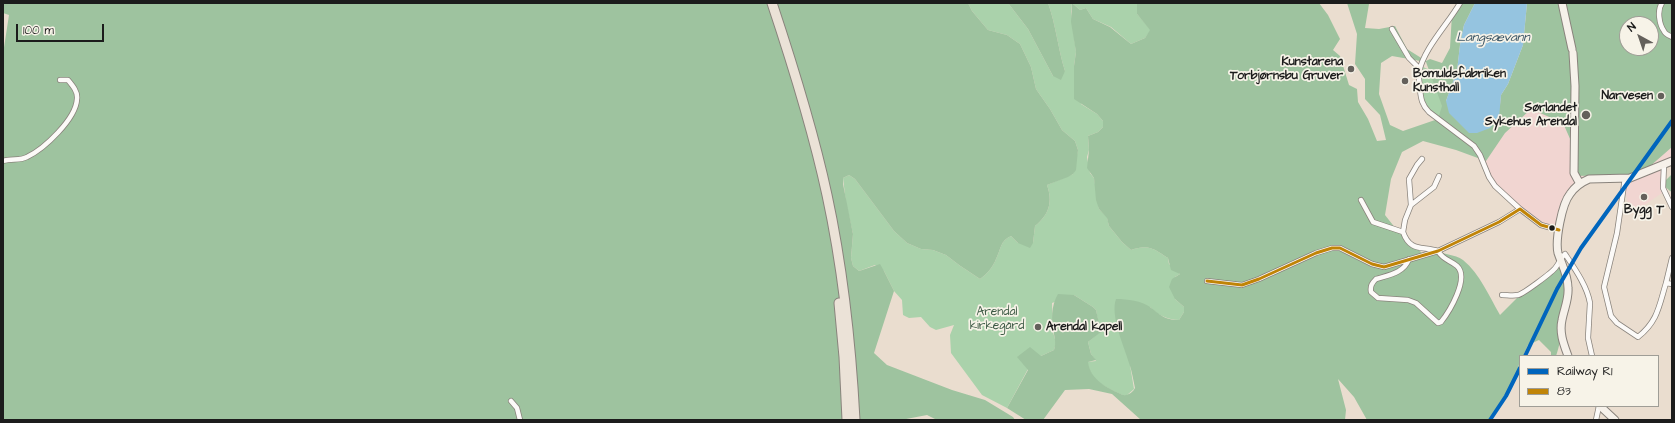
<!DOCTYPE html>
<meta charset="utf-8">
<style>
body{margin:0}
#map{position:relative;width:1675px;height:423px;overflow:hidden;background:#eaddcf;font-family:"Architects Daughter",sans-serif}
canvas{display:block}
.frame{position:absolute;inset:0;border:4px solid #1c1c1c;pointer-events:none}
.legend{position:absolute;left:1519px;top:355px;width:140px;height:52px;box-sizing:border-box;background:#f7f3e8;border:1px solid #9f9d96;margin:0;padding:5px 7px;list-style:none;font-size:12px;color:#1c1c1c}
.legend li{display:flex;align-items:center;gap:8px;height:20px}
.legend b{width:20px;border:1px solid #9f9d96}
.north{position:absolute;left:1619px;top:16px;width:40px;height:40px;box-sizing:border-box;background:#f7f3e8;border:1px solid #9f9d96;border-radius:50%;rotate:320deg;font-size:11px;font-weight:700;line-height:16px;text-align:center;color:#1c1c1c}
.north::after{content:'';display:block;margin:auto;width:14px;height:18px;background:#64605b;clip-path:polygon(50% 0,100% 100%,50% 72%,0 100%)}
.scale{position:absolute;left:16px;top:24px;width:88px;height:18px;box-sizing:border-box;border:2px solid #1c1c1c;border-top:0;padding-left:5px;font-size:12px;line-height:14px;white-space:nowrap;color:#1c1c1c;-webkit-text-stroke:3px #f7f3e8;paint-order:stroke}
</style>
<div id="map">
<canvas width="1675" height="423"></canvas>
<div class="frame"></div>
<ul class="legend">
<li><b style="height:5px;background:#0065bd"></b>Railway R1</li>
<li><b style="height:5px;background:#c08407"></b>83</li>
</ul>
<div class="north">N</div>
<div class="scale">100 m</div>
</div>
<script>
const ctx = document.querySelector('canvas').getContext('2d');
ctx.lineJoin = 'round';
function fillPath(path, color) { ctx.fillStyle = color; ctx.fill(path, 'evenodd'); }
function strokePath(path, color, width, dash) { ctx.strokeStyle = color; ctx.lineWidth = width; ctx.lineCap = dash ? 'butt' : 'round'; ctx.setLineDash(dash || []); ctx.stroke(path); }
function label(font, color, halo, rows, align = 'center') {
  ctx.font = font + ' "Architects Daughter",sans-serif'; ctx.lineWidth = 3.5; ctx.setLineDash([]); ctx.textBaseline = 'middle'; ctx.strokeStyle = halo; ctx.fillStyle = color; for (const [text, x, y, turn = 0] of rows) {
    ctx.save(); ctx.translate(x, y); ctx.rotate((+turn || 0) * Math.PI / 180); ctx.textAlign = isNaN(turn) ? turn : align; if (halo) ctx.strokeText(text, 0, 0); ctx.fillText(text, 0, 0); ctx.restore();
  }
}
fillPath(new Path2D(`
 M1672 3V162L1664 164 1662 193 1630 215 1623 180 1601 175 1588 177 1578 182 1557 227 1534 221 1517 205 1495 183 1471 140 1522 65ZM1627 24H1651V48H1627Z`), '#f1d5d1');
fillPath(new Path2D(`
 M968 3H1008L1028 29 1053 76 1065 71C1058 49 1056 25 1048 3H1072L1071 12 1076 52 1074 66 1081 104 1097 114 1103 121V127L1098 132 1088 136 1089 150 1087 157 1090 173 1094 178 1099 209 1107 217 1109 226 1122 242 1131 250C1148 244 1153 248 1168 258L1169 264 1180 274 1175 277V299L1184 307V312L1179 320C1168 320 1158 315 1150 307L1130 365 1134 389 1126 396C1118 394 1101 385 1095 379 1092 376 1088 367 1087 362L1096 361 1091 354 1088 342 1100 332 1096 310 1093 307 1074 295 1052 303 1053 332 1056 343 1054 350 1041 356H1018L1028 369 1007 408 982 395 951 353 950 335 954 325 936 330 930 327 921 317 909 318 903 315 902 300 894 291 884 271 875 265 859 271 853 266 851 258 853 234 846 203 843 178 849 175 855 179 894 231 907 243 921 249 933 250 946 255 959 265 980 279C987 274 993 267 996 259 1001 249 1000 241 1011 236L1018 243H1033L1035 226C1049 215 1053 202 1047 185L1073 174 1078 150 1075 141 1062 130 1050 109 1036 89 1031 67 1020 44 1007 35 988 30 972 11Z
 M1072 3H1137V14L1151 30 1145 38 1131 44 1111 27 1093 19 1086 8 1080 10Z
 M1423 67 1449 78 1443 104 1450 125C1443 120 1435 116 1429 110 1421 101 1419 78 1423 67Z`), '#aad2ab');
fillPath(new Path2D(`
 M3 3H968L972 11 988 30 1007 35 1020 44 1031 67 1036 89 1050 109 1062 130 1075 141 1078 150 1076 170 1073 174 1068 177 1047 185C1053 202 1049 215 1035 226L1033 243 1030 248 1018 243 1011 236C1000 241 1001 249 996 259 993 267 987 274 980 279L959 265 946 255 933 250 921 249 907 243 894 231 855 179 849 175 843 178V184L853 234 851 258 853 266 859 271 880 264 884 271 894 291 874 353 887 365 952 390 985 400 1013 417 1015 420H937L927 415 901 420H3V54L9 15 3 13Z
 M1008 3H1048C1056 25 1058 49 1065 71L1061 80 1053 76 1028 29Z
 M1072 3 1080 10 1086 8 1093 19 1110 27 1131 44 1145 38 1150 30 1137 14V3H1319L1328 15 1340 39 1333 50 1340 56 1349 85 1357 89 1358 102 1368 119 1377 141 1386 140 1380 115 1365 99V79L1355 64 1357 34 1347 3H1371L1369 4 1365 28 1379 29 1395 26 1407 49 1426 61 1430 59 1442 63 1450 48 1452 14 1459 3H1475L1464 25 1460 45 1457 71 1446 101 1500 105 1501 95 1508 84 1523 45 1527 3H1672V147L1640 175 1573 176 1571 141 1563 123 1531 109 1505 133 1486 161 1456 150 1423 141 1402 152 1391 179 1385 215 1396 229 1422 253 1433 249C1442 255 1455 254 1463 260 1480 274 1489 296 1500 315L1519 296 1559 265C1561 270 1564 275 1565 280 1567 296 1562 342 1556 356H1551V352L1539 340 1528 345 1523 356H1520C1520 376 1501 404 1489 420H1367L1354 397 1338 379 1346 410 1345 420H1141L1112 394 1089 389 1065 390 1043 420H1026L1007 408 1028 370 1017 357 1030 347 1041 356 1054 350C1056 344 1055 340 1054 334 1051 320 1051 306 1058 294L1074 295 1093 307 1096 310 1101 332 1088 342 1091 354 1096 360 1088 362C1090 380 1109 389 1123 395 1128 396 1133 392 1135 388 1133 379 1132 371 1129 363 1124 346 1110 316 1116 299 1127 299 1142 301 1150 307 1161 315 1164 320 1179 320L1184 312V307L1175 299 1169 287 1172 279 1180 274 1171 270 1168 258C1153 248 1148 244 1131 250L1122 242 1109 226 1107 218 1099 209 1096 200 1094 178 1087 168 1089 150 1088 136 1098 132 1103 127V121L1097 114 1074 99V66L1076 52 1071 22ZM1627 24H1651V48H1627ZM1392 56 1426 62 1442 106 1438 119 1403 131 1390 125 1379 94 1381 63Z
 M1672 174V192L1670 191 1662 184Z`), '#9ec39f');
fillPath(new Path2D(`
 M1475 3H1527L1523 45 1508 84 1501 95 1499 118 1490 128 1477 133H1469L1449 113 1446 101 1457 71 1460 45 1464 25Z`), '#95c4e0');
const street = new Path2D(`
 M1460 3C1448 24 1424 48 1419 72 1418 77 1420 84 1420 90 1421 99 1422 105 1429 112L1474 146 1480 155 1489 177 1495 186 1520 209
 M1662 3C1657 10 1659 24 1664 31 1665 34 1670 36 1672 37
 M1392 29 1409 58 1420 69
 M3 161C11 158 20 161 27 157 44 149 76 119 77 99 78 92 73 86 68 80H60
 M1664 165 1663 188 1672 207
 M1625 178 1617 233 1604 287 1611 316 1617 323 1638 337C1658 321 1659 306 1666 283L1672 284
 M1361 200 1373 222 1403 232
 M1411 205 1434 187 1439 176
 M1409 259C1404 273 1389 275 1376 279 1372 283 1370 286 1371 292L1378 298 1408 300 1416 303 1438 323 1441 322C1449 312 1470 278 1457 266 1450 260 1443 260 1438 251 1422 246 1410 252 1403 232L1405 220 1411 205 1409 179 1417 165 1422 159
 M1207 281 1242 285 1259 279 1316 253 1332 248H1340L1372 264 1384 267 1438 251 1499 222 1520 209 1541 225 1559 230
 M1666 283 1672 258
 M1502 295C1507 295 1513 296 1518 295 1523 294 1553 272 1556 267 1560 262 1560 258 1565 254 1575 269 1587 286 1590 303L1588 338 1592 356
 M511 401 517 408 520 420
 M1596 420 1599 406`);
const secondary = new Path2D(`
 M1562 3 1572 49
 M1573 53 1575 86 1574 173 1580 184
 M1568 356C1564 345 1559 333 1562 320 1564 309 1569 299 1568 288 1568 275 1562 265 1558 253 1555 240 1562 204 1570 194 1574 188 1582 182 1589 179L1630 178 1672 161
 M1600 406 1615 420`);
const highway = new Path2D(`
 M772 3C793 66 813 130 827 195 843 269 851 344 855 420
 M839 303 844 357 847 420`);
strokePath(street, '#89837c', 6);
strokePath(secondary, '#89837c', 9);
strokePath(highway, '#89837c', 11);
strokePath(street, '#fcfaf8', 4.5);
strokePath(secondary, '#f6f1ea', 7);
strokePath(highway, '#ebe2d7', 9);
strokePath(new Path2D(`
 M1207 281 1242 285 1259 279 1316 253 1332 248H1340L1372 264 1384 267 1438 251 1499 222 1520 209 1541 225 1559 230`), '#c08407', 3);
strokePath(new Path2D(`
 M1525 356 1557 289 1581 248 1672 121
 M1490 420 1506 396 1520 368`), '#0065bd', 4);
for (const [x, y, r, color] of [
 [1351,69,4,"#64605b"],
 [1405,81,4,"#64605b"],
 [1661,96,4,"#64605b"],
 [1586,115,5,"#64605b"],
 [1644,197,4,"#64605b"],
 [1552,228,3.5,"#1c1c1c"],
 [1038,327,4,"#64605b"]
]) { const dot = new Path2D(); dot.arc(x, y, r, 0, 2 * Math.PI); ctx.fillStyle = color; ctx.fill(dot); strokePath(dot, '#f7f3e8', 1.5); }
label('bold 12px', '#1c1c1c', '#f7f3e8', [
 ["Kunstarena",1343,62],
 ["Torbjørnsbu Gruver",1343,76],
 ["Bomuldsfabriken",1413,74,"left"],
 ["Kunsthall",1413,88,"left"],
 ["Narvesen",1653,96],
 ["Sørlandet",1577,108],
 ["Sykehus Arendal",1577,122],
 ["Bygg T",1644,210,"center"],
 ["Arendal kapell",1046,327,"left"]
], 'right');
label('12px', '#3c5944', '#f7f3e8', [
 ["Arendal",997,312],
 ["kirkegård",997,326]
]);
label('italic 13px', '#395363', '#f7f3e8', [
 ["Langsævann",1493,38]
]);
</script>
